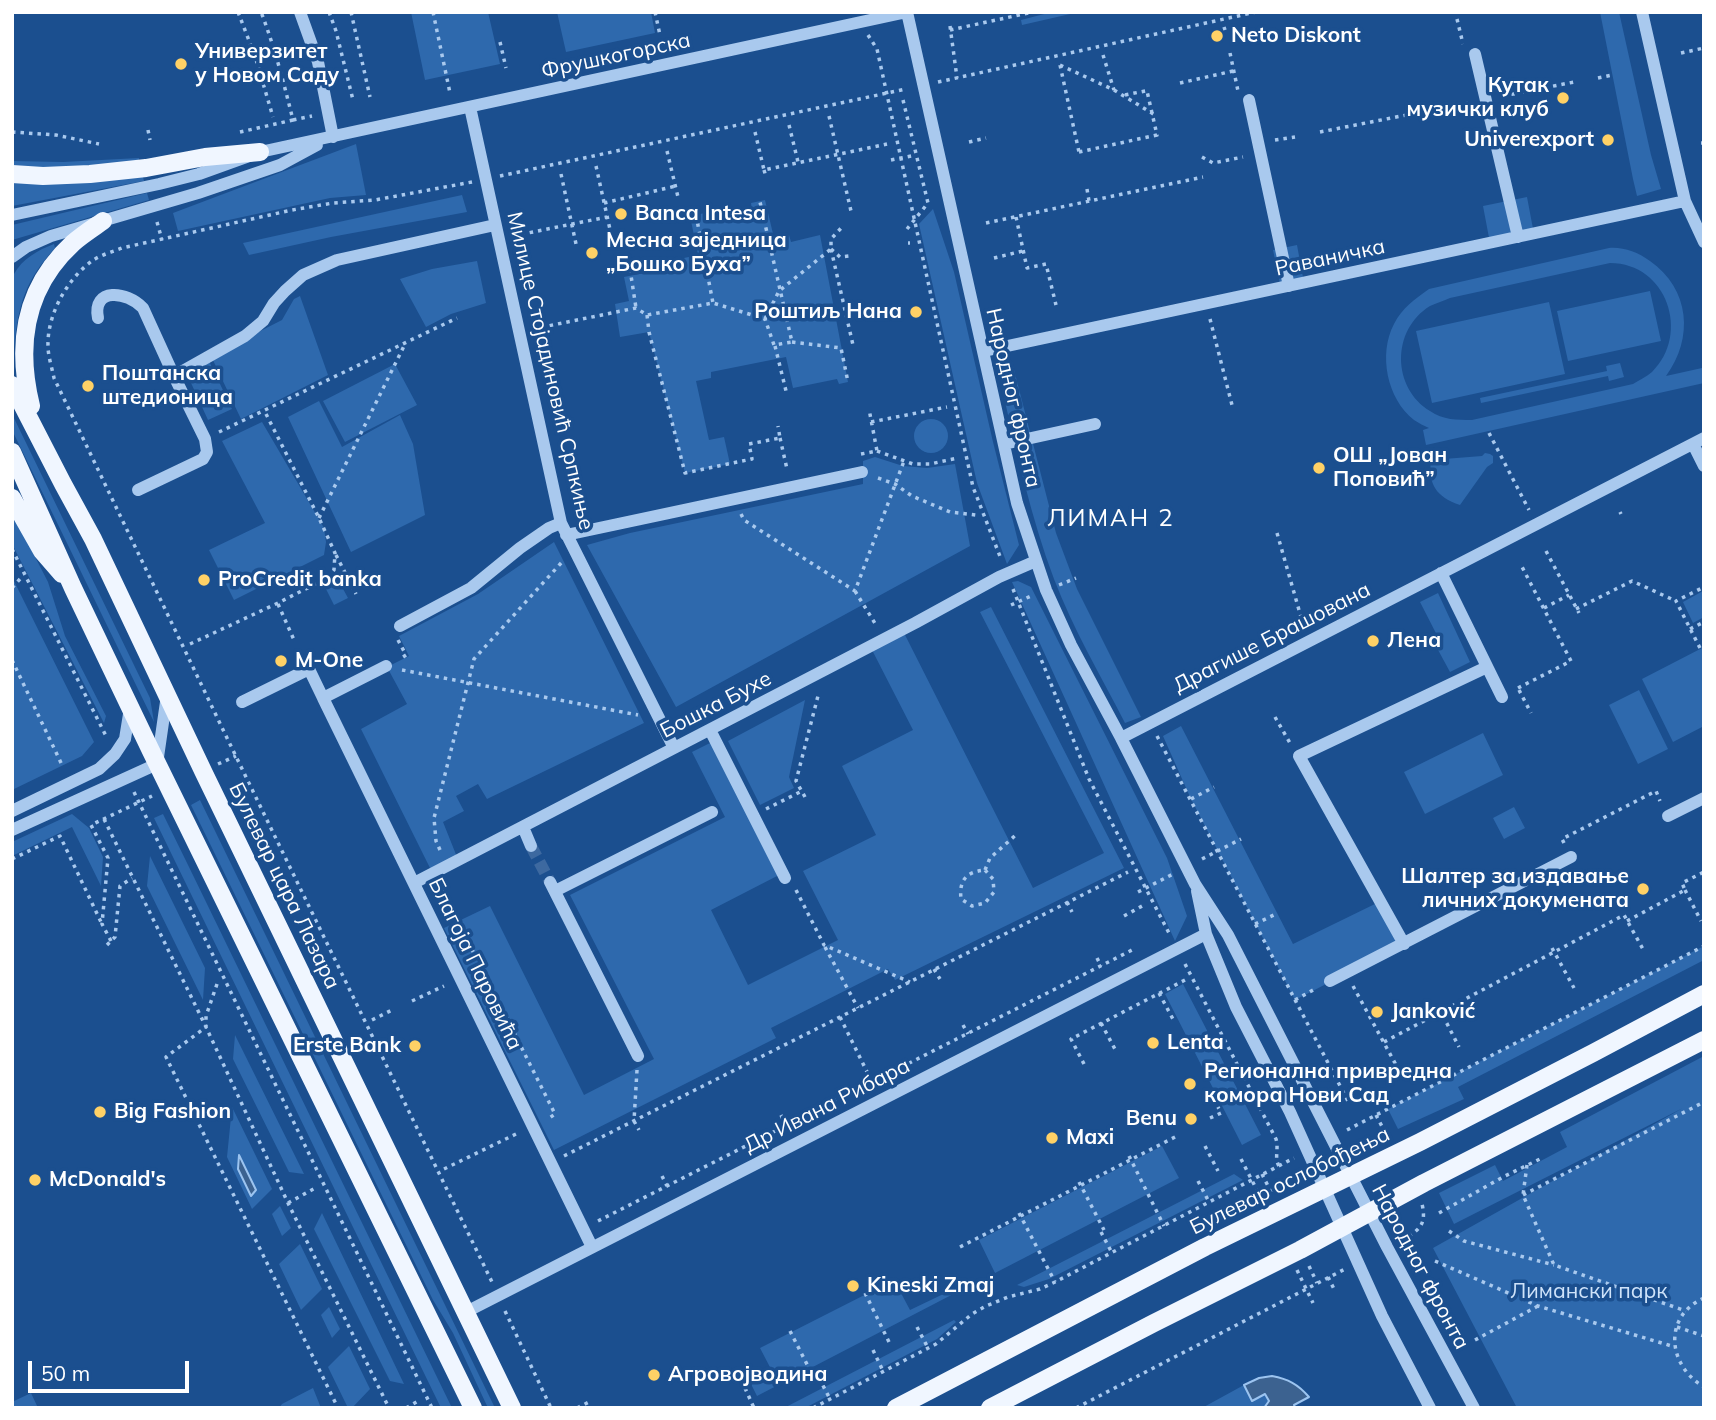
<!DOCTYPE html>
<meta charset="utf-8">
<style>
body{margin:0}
#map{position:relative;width:1716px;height:1420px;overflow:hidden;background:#1b4f8f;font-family:Mulish,sans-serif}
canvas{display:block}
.frame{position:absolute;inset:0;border:14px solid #fff;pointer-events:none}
.scale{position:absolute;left:28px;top:1361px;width:161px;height:32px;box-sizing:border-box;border:4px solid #fff;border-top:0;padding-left:9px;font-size:21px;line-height:24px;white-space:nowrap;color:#fff;-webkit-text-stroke:5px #1b4f8f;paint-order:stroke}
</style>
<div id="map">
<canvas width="1716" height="1420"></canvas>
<div class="frame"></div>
<div class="scale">50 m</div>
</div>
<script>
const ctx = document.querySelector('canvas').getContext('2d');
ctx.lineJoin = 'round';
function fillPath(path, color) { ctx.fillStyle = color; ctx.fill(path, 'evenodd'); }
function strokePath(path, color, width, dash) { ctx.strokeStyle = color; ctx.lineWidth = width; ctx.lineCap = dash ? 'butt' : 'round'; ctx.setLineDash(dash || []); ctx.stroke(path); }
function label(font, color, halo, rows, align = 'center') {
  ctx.font = font + ' Mulish,sans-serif'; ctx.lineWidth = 7; ctx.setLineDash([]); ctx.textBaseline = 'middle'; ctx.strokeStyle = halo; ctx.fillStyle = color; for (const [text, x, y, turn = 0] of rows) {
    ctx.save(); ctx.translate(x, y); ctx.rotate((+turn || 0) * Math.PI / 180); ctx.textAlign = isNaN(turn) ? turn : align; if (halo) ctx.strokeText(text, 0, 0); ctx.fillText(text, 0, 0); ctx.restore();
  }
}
fillPath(new Path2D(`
 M411 12H488L500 64 425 80Z
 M557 12H651L655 33 566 52Z
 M1052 12H1079L1022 25 1021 20Z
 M1600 12H1619L1651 155 1661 189 1637 196 1633 179Z
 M356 144 366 195 330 198 178 231 173 213Z
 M139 158V162L91 168H12V161L63 162Z
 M143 177 144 181 12 206V181Z
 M147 193 149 200 12 240V225Z
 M462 195 467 212 331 237 249 255 243 243Z
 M1527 197 1534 234 1490 243 1483 206Z
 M765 200 774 238 789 235 791 242 820 235 848 382 839 384 837 379 793 388 786 357 711 372V378L696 381 709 440 724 437 730 464 685 473 649 332 620 337 615 304 629 301 624 277 685 265 684 258 698 255 690 216 705 213 707 220 752 211 751 203Z
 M933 209 954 272 993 442 1019 545 1007 564 977 483 919 224Z
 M54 244 55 248C25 281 19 303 14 347H12C12 335 10 282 14 274 22 259 38 250 54 244Z
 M1297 245 1304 283 1281 288 1273 250Z
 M1609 248C1624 247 1637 252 1650 261 1690 289 1694 338 1666 376L1702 368 1704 383 1426 445 1423 430 1429 428C1424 426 1419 423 1414 420 1387 399 1378 354 1394 324 1402 308 1415 299 1429 289ZM1610 263C1667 263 1691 334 1652 372 1646 377 1639 380 1633 384L1472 420C1457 420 1443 420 1430 411 1392 388 1391 330 1430 306 1436 303 1444 301 1450 298Z
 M477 261 486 303 451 314 426 327 400 279 432 269Z
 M1650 291 1661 341 1568 361 1557 311Z
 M300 296 328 375 241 419 211 356 282 320 294 299Z
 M1549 302 1565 374 1432 403 1416 331Z
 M209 361 232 409 208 420 186 372Z
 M1012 362 1056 533 1077 589 1141 717 1125 723C1101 676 1073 629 1054 579 1031 518 1017 453 1002 389L1003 371Z
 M1620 363 1624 377 1609 381 1608 376 1481 403 1480 398 1607 371 1606 366Z
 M395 364 417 405 345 442 323 401Z
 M319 401 342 447 400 415 413 444 425 515 351 552 288 417Z
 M12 414 150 698 154 722 12 430Z
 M914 436a17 17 0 1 1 34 0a17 17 0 1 1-34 0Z
 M262 422 324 528 326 542 324 555 234 600 209 550 265 523 222 441Z
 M1485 453 1490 454 1493 456V463L1487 467 1460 505C1436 497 1428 484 1431 460L1482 456Z
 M875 457 903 466 927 468 955 464 970 546 676 707 587 545 630 533 863 484V461Z
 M12 512 48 582 65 636 106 716 104 723 12 544Z
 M554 542 644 723 487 799 478 784 456 796 464 811 443 822 457 857 431 870 361 729 407 704 387 667 409 656 399 636 478 594Z
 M336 576 348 598 334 605 323 583Z
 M12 577 94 742 82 756 12 790Z
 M1018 581 1031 587 1167 858 1187 916 1175 941 1012 582Z
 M1703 591 1704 617 1693 623 1683 602Z
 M1438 593 1470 662 1450 672 1437 648 1442 645 1420 602Z
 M991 607 1124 868 895 980 888 969 771 1028 776 1038 554 1150 444 928 490 906 584 1095 654 1059 570 895 725 817 692 752 712 742 779 875 711 910 748 985 838 940 803 871 876 835 842 766 913 730 871 648 903 631 1033 888 1104 853 980 612Z
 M1704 647V726L1673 742 1642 679Z
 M1639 690 1668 749 1638 764 1609 705Z
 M805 700 789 777 794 788 760 805 728 741Z
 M1181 726 1293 944 1379 902 1404 944 1295 1000 1191 799 1163 736Z
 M1483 733 1503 775 1425 814 1404 772Z
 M200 800 495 1408H488L453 1333 433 1300 191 805Z
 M1514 807 1525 828 1504 839 1493 818Z
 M72 814 89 828 103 857 101 886 72 827 12 856V842Z
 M163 814 189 867 452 1408H441L154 818Z
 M150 856 205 968 203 1000 147 886Z
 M1704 946V960L1458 1087 1464 1099 1398 1129 1388 1109Z
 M1183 984 1261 1135 1242 1145 1165 994Z
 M235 1035 304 1174 289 1172 233 1059Z
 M1704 1056V1408H1517L1433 1248 1683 1108 1454 1224 1439 1193 1495 1165 1503 1181 1567 1147 1560 1132Z
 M232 1107 272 1189 252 1209 227 1157Z
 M1162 1146 1179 1178 995 1273 979 1240Z
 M1234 1174 1243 1180 1049 1279 1024 1287 1017 1285Z
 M280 1206 291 1228 282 1236 272 1214Z
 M322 1213 404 1384 390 1381 314 1229Z
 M300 1244 322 1289 301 1310 279 1264Z
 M894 1280 910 1310 958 1287 961 1290 757 1396 751 1384 773 1373 760 1348Z
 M329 1307 340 1329 332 1338 321 1315Z
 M954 1320 956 1322 937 1339 805 1408H784Z
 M349 1346 370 1389 352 1408H348L328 1367Z
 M1244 1385 1252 1400 1265 1394 1269 1401 1264 1408H1202Z
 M313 1388 321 1408H279L282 1404Z
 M31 1393 38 1408H12V1402Z`), '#2e69ad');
const water = new Path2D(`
 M239 1155 256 1190 251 1196 238 1169Z
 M1272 1376C1288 1379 1298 1384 1309 1397L1294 1405 1295 1408H1264L1269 1401 1265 1394 1252 1401 1244 1385 1259 1378Z`);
fillPath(water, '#3c6290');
strokePath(water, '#9cc4f0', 2);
strokePath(new Path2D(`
 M531 846 550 882`), '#3d69a0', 12, [12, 6]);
strokePath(new Path2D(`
 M238 12 255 56 273 117
 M329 12 336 31 353 100
 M351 12 370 97
 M433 12 450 93
 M655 12 660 35
 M1457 19 1463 44
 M950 26 957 78
 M1224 27 1225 30
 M950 30 1033 12
 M868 35 877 49 973 487 1001 559
 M500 42 506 68
 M1230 53 1238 91
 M1681 53 1704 48
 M1103 55 1114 90
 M1060 65 1114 90 1155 115
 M1060 65 1079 152
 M1598 78 1612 75
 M938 82 1256 12
 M1180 83 1233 71
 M1125 95 1150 90
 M1503 96 1574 82
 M903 100 928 203 907 229
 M1456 105 1471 103
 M829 116 851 211
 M293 120 312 116
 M789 125 798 162
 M148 130 150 140
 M12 132 56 135 99 144
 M240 132 293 120C284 84 275 48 261 12
 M755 132 764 170 887 144
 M1320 132 1432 110
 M1275 140 1295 137
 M969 142 986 138
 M1701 143H1704
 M667 151 678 197
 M1079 152 1157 135 1147 91
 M1202 157 1213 163 1243 157
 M891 160 916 155
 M596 166 613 243
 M764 170 766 177
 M561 174 576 244
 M500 176 906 89
 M472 182 375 200 333 203 292 210 122 248C112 252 100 255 92 261 67 279 47 315 48 346 48 356 52 368 54 378L227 738 492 1282
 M1087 189 1089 201
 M604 203 676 186
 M696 215 713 303
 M1016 217 1027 268 1046 264 1056 305
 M157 222 162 240
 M986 223 1203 177
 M513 236 607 217
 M908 243H910
 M831 249 853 345
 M831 249 840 257 849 256
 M994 258 1027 250
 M630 269 636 308
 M647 315 649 332 685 473 752 459 749 444 780 438 778 426
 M765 319 779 291 831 249V239L843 226
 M1210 319 1232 405
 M533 329 636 308 647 315 713 303 765 319 774 345 792 342 760 202
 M792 342 841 348 848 382
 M775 346 787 395
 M871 422 947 407
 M219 432 457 318
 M1489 433 1529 510
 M780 438 787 469 789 468
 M877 451 913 464H930L958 458
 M861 454 877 451 869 409
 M878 478 895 484 912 496 950 512 976 515
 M1620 512 1621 514
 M741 514 744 520 855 591 904 461
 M319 518 405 344
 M1277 533 1301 617 1310 624
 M12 549 107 738
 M1546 551 1579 613
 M336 555 356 594
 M1059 585 1076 578
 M12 588 20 579
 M1013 589 1089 779 1170 935
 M855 591 876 625
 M278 604 294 640
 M1011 605 1031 596
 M1544 608 1569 595
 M1576 609 1632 581 1676 601
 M1690 629 1704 622
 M398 640 406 655 400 659
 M190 644 278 603 327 578 334 570 335 553 319 518 264 410
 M1700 648 1676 601 1704 587
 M12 660 63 767
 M402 670 638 715
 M1518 688 1571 661 1520 563
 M1519 690 1531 713
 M1275 717 1290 743
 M1157 736 1349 1103
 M218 764 236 756
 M134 792 432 1408
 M805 797 796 781 819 692
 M1191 799 1214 787
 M766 809 802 791
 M104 819 206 1027 288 1203 389 1408
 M1564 843 1562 839 1656 791 1660 801
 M440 850 436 841 434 818 474 659 562 562
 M12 859 60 836 101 922
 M1202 859 1241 839
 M985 870 993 879 994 892 985 903 972 906 961 899C959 880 966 872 985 870Z
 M985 870 990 858 1018 833
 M441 888 555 1114 548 1119
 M796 890 824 945 910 982
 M1685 890 1701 921
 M1138 892 1173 874
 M1067 902 1072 912
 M1124 916 1144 905
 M1627 921 1685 890 1682 883 1704 872
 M1255 924 1278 913
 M111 941 102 924 108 858 91 825 152 796
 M107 945 115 937 120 886 132 878
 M825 947 858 1008
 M1552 948 1574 988
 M1097 958 1101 966
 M1185 964 1276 1139C1279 1149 1274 1158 1279 1166
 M934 969 940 979
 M217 984 206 1016V1027L166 1057 338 1408
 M1353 986 1402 1076
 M1159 993 1174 1021
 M1295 1000 1315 989
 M412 1001 444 986
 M1439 1008 1459 1047
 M840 1017 872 1082
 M372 1020 394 1009
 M1101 1023 1116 1051
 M963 1025 968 1034
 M1384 1042 1624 915 1644 951
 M1193 1050 1215 1038
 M1084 1064 1071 1039 1185 980
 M637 1070 634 1121 639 1130
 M1378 1089 1388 1109
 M781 1115 786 1126
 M1376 1115 1388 1138
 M1210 1118 1221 1113 1218 1107
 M1347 1130 1704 946
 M1205 1146 1218 1171
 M564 1156 1128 872
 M1129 1156 1164 1226
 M1241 1159 1261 1198
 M1527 1165 1523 1195 1554 1265 1686 1311
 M444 1169 516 1134 515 1132
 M1262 1174 1272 1194
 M662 1176 667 1186
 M1198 1181 1209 1202
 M1079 1182 1104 1230
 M1523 1195 1704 1102
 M288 1203 317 1187
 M1019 1213 1055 1282
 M1439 1213 1503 1177 1540 1159
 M598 1221 1134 949
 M1449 1231 1464 1241 1554 1265
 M1101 1232 1112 1253
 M1401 1240C1419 1231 1427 1225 1422 1204
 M960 1247 1179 1135
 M1435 1261 1538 1306 1675 1347
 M1309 1266 1317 1283
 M1297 1270 1313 1303
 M1328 1277 1335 1291
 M865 1293 889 1342
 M1704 1298C1663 1316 1667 1365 1704 1387
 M505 1311 551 1408
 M917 1327 928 1348
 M1677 1327 1704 1336
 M790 1331 815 1380
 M1704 1338V1347
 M1475 1340 1538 1306
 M873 1350 883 1371
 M819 1378 830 1399
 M745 1388 754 1408
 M406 1408 420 1400
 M577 1408 591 1401
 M813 1408 936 1344 972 1314 986 1306 1008 1297 1040 1289 1055 1282 1294 1158
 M1076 1408 1345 1269`), '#a9c9ee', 3.5, [3.5, 5]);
strokePath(new Path2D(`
 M300 12 318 62 333 137
 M907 12 1017 503 1046 590 1071 645 1121 738 1195 884 1228 935 1387 1247 1474 1408
 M1642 12 1685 201 1704 242
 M1475 54 1518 237
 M1249 100 1289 286
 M470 107 561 523 674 748
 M12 215 159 184 199 174 260 152 907 12
 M12 257 26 247 51 236 198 193 280 165 317 145
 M98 318C92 287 127 291 143 308L174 376 245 336 263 321 274 303 285 291 303 275 337 260 495 225
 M984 351 1685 201
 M1004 444 1095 424
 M1693 444 1704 466
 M138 490 203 459 207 452 205 439 174 376
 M566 535 862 472
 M1441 573 1502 697
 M400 626 471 588 520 548 549 528 561 523
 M323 698 592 1247
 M242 702 309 669 323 698 386 666
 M710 730 785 878
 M1121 738 1704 438
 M12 811 99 769 115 754 125 739 130 708
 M1668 816 1704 798
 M523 827 531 846
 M12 830 157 764 167 695
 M550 882 638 1056
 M414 883 915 623 999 577 1036 561
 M555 891 712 812
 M1197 891 1206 934 1236 1007 1290 1112 1382 1316 1430 1408
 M1404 944 1299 756 1487 667
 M1330 981 1571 857
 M466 1312 1206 934`), '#a9c9ee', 12);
strokePath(new Path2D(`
 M12 174 43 176 90 174 146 168 205 157 260 152
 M12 385 63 484 93 539 203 771 512 1408
 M31 406C16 345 24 288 73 243 82 235 93 228 103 221
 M12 452 73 588 151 751 473 1408
 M12 498 42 551 62 574
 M896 1408 1205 1247 1420 1142 1593 1053 1704 994
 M990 1408 1154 1323 1300 1250 1424 1183 1704 1040`), '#f0f6ff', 18);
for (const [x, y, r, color] of [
 [1217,36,7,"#ffd166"],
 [181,64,7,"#ffd166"],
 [1563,98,7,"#ffd166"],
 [1608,140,7,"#ffd166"],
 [621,214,7,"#ffd166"],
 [592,253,7,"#ffd166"],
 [916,312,7,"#ffd166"],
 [88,386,7,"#ffd166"],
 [1319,468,7,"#ffd166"],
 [204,580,7,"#ffd166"],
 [1373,641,7,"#ffd166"],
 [281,661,7,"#ffd166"],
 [1643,889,7,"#ffd166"],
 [1377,1012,7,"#ffd166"],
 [1153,1043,7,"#ffd166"],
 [415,1046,7,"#ffd166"],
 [1190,1084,7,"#ffd166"],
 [100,1112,7,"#ffd166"],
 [1191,1119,7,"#ffd166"],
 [1052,1138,7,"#ffd166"],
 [35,1180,7,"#ffd166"],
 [853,1286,7,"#ffd166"],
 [654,1375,7,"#ffd166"]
]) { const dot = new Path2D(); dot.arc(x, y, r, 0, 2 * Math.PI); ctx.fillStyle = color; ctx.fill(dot); strokePath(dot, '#1b4f8f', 2.5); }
label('bold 21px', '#fff', '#1b4f8f', [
 ["Neto Diskont",1231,36],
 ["Универзитет",195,52],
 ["у Новом Саду",195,76],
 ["Кутак",1549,86,"right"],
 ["музички клуб",1549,110,"right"],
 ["Univerexport",1594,140,"right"],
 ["Banca Intesa",635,214],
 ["Месна заједница",606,241],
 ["„Бошко Буха”",606,265],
 ["Роштиљ Нана",902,312,"right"],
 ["Поштанска",102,374],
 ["штедионица",102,398],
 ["ОШ „Јован",1333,456],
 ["Поповић”",1333,480],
 ["ProCredit banka",218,580],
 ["Лена",1387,641],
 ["M-One",295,661],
 ["Шалтер за издавање",1629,877,"right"],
 ["личних докумената",1629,901,"right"],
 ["Janković",1391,1012],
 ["Lenta",1167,1043],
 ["Erste Bank",401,1046,"right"],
 ["Регионална привредна",1204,1072],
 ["комора Нови Сад",1204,1096],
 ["Big Fashion",114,1112],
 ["Benu",1177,1119,"right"],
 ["Maxi",1066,1138],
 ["McDonald's",49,1180],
 ["Kineski Zmaj",867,1286],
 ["Агровојводина",668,1375]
], 'left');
label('21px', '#fff', '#1b4f8f', [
 ["Фрушкогорска",616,56,-12],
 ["Раваничка",1330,258,-12],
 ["Милице Стојадиновић Српкиње",550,371,77],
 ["Народног фронта",1013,398,77],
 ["Драгише Брашована",1272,638,-27],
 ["Бошка Бухе",716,705,-27],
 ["Булевар цара Лазара",284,886,64],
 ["Благоја Паровића",475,964,64],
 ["Др Ивана Рибара",827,1106,-27],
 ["Булевар ослобођења",1290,1181,-26],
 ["Народног фронта",1420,1267,62]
]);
label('21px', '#cfe3fa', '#1b4f8f', [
 ["Лимански парк",1589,1292]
]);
ctx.letterSpacing = '2px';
label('24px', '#fff', '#1b4f8f', [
 ["ЛИМАН 2",1111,519]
]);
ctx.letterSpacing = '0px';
</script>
